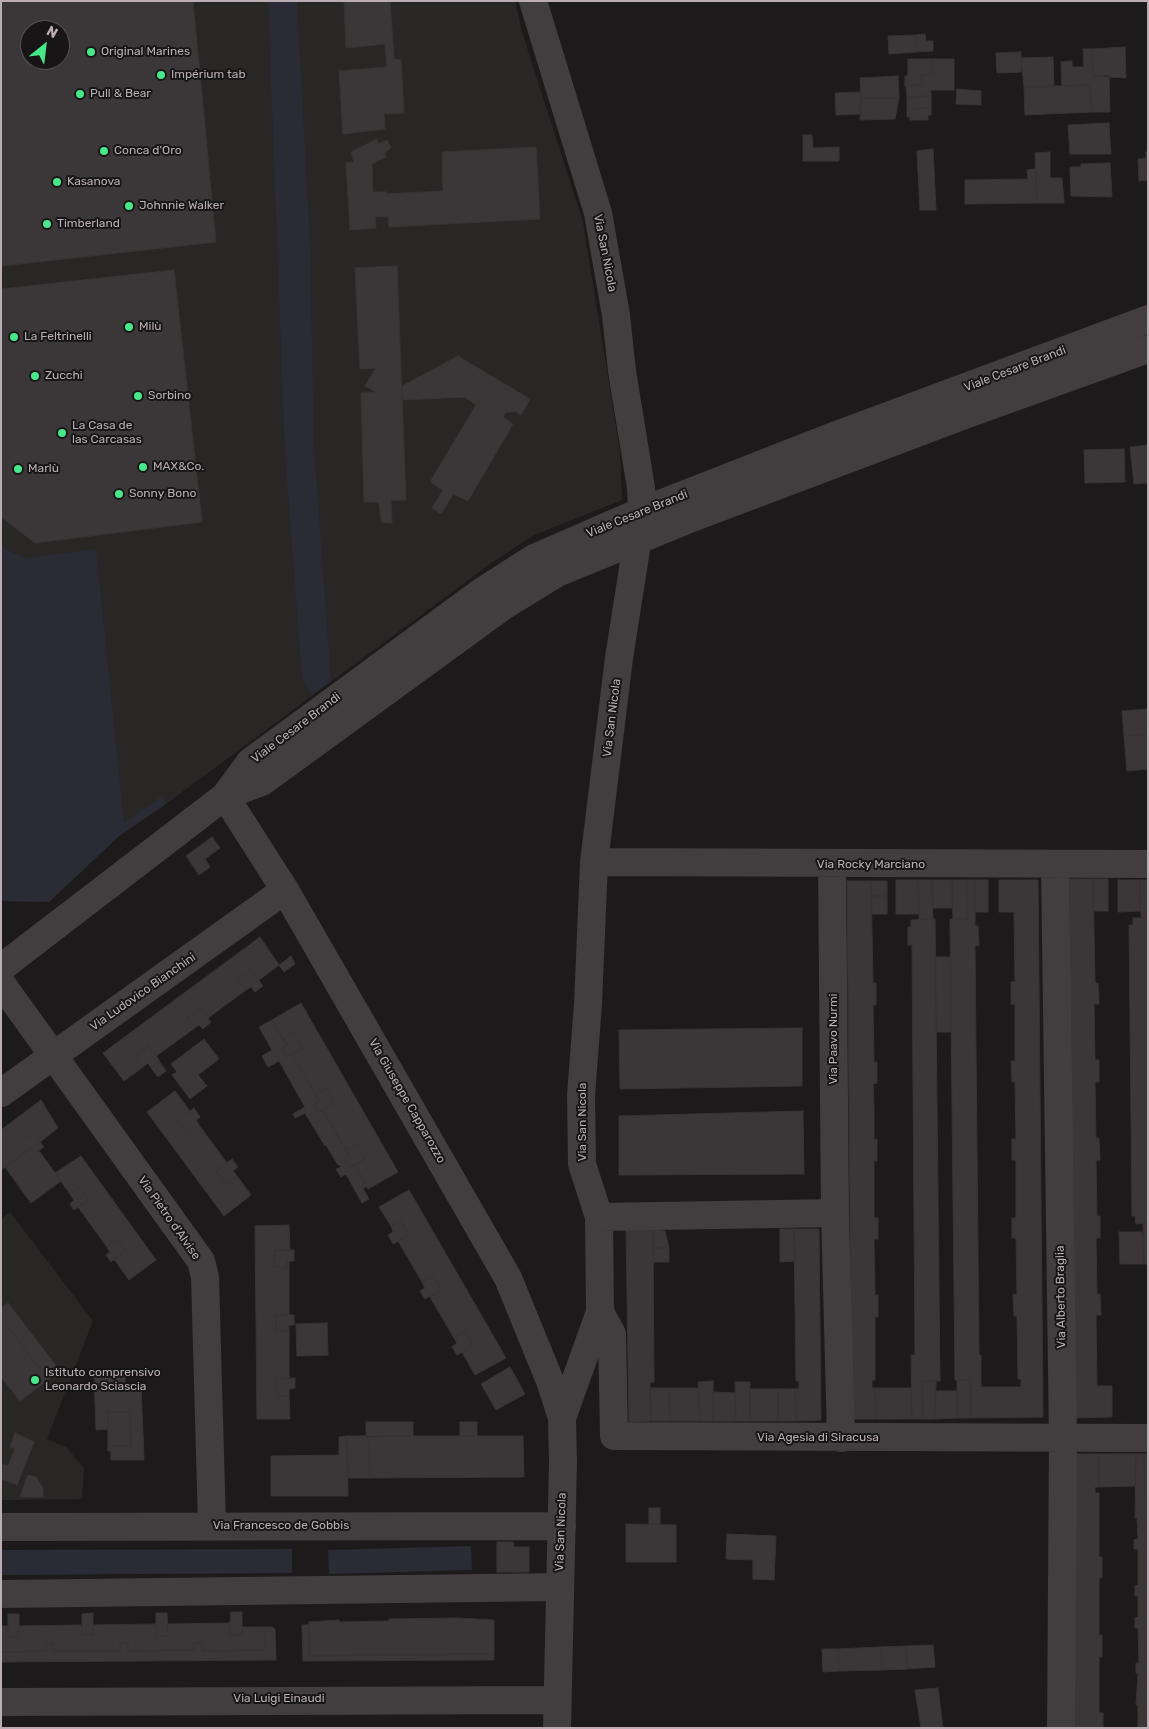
<!DOCTYPE html>
<html>
<head>
<meta charset="utf-8">
<style>
  body { margin:0 }
  #map { position:relative; width:1149px; height:1729px; overflow:hidden; background:#1c1a1a; font-family:Rubik,sans-serif }
  canvas { display:block }
  .frame { position:absolute; inset:0; border:2px solid #baadb4; pointer-events:none }
  .north { position:absolute; left:20px; top:20px; width:50px; height:50px; box-sizing:border-box; background:#171515; border:1px solid #585255; border-radius:50%; rotate:29deg; font-size:14px; font-weight:700; line-height:20px; text-align:center; color:#baadb4 }
  .north::after { content:''; display:block; margin:auto; width:18px; height:22px; background:#47e78a; clip-path:polygon(50% 0,100% 100%,50% 72%,0 100%) }
</style>
</head>
<body>
<div id="map">
<canvas width="1149" height="1729"></canvas>
<div class="frame"></div>
<div class="north">N</div>
</div>
<script>
const context = document.querySelector('canvas').getContext('2d');
context.lineJoin = 'round';
function paint(path, color) {
  context.fillStyle = color;
  context.fill(path, 'evenodd');
}
function shape(rows) {
  const path = new Path2D();
  for (const r of rows) {
    path.moveTo(r[0], r[1]);
    for (let i = 2; i < r.length; i += 2) path.lineTo(r[i], r[i + 1]);
  }
  return path;
}
function strokePath(path, color, width, dash) {
  context.strokeStyle = color;
  context.lineWidth = width;
  context.lineCap = dash ? 'butt' : 'round';
  context.setLineDash(dash || []);
  context.stroke(path);
}
function write(font, color, halo, rows, align = 'center') {
  context.font = font + ' Rubik,sans-serif';
  context.lineWidth = 4;
  context.setLineDash([]);
  context.textBaseline = 'middle';
  context.strokeStyle = halo;
  context.fillStyle = color;
  for (const [text, x, y, turn = 0] of rows) {
    context.save();
    context.translate(x, y);
    context.rotate((+turn || 0) * Math.PI / 180);
    context.textAlign = isNaN(turn) ? turn : align;
    if (halo) context.strokeText(text, 0, 0);
    context.fillText(text, 0, 0);
    context.restore();
  }
}
paint(shape([
  [1,1,515,1,522,32,583,222,620,452,622,500,532,536,490,564,166,804,119,836,49,902,1,901],
  [30,30,60,30,60,60,30,60],
  [10,1212,93,1321,47,1439,66,1447,84,1468,82,1499,1,1500,1,1219]
]), '#292626');
paint(shape([
  [268,1,297,1,310,244,314,448,331,681,312,695,302,678,285,453],
  [1,545,11,552,27,558,96,549,124,823,162,796,166,804,119,836,49,902,1,901],
  [471,1546,472,1570,329,1574,328,1550],
  [292,1549,292,1573,1,1575,1,1550]
]), '#2a2b34');
const building = shape([
  [1,1,193,1,216,242,1,266,1,1],
  [30,30,60,30,60,60,30,60,30,30],
  [344,1,390,1,394,59,401,60,404,113,384,114,385,129,343,134,339,71,387,67,385,44,346,48,344,1],
  [925,34,926,41,933,41,933,51,917,52,916,35,925,34],
  [916,35,917,52,889,54,888,36,916,35],
  [1125,47,1126,78,1093,76,1092,49,1125,47],
  [1083,49,1092,49,1093,76,1109,75,1110,112,1092,112,1090,85,1062,86,1061,62,1072,61,1072,67,1084,67,1083,49],
  [1021,52,1021,72,997,73,996,53,1021,52],
  [1053,57,1054,87,1024,87,1021,58,1053,57],
  [908,59,932,59,933,74,921,75,922,85,905,86,905,76,908,76,908,59],
  [932,59,954,59,954,90,931,90,931,96,907,97,906,86,922,85,921,75,933,74,932,59],
  [898,76,899,98,861,98,860,78,898,76],
  [1090,85,1092,112,1025,115,1024,87,1090,85],
  [957,89,981,91,981,105,956,104,957,89],
  [861,92,860,114,836,115,835,93,861,92],
  [931,96,931,108,907,109,907,97,931,96],
  [861,98,899,98,895,119,860,120,861,98],
  [931,108,931,115,928,115,928,120,910,120,910,117,907,117,907,109,931,108],
  [1109,123,1111,154,1070,154,1068,125,1109,123],
  [803,135,812,135,813,148,839,147,839,161,803,161,803,135],
  [377,139,379,144,387,140,391,148,384,153,386,157,372,164,373,192,387,192,387,194,443,191,442,152,536,147,540,219,389,227,388,216,375,217,376,228,350,230,346,163,354,162,351,152,377,139],
  [933,149,936,210,920,210,917,151,933,149],
  [1050,152,1050,178,1062,178,1064,203,1037,203,1035,153,1050,152],
  [1146,152,1148,152,1148,180,1139,181,1138,159,1146,158,1146,152],
  [1110,163,1112,197,1071,196,1070,167,1081,167,1081,164,1110,163],
  [1036,169,1037,203,965,204,965,180,1028,179,1027,170,1036,169],
  [397,266,406,500,391,500,392,523,381,522,379,502,364,502,361,393,376,392,365,386,376,368,360,369,355,268,397,266],
  [174,270,202,522,35,543,1,517,1,289,174,270],
  [458,356,530,399,521,415,515,411,505,413,503,417,513,424,468,501,453,494,441,514,432,508,443,490,430,482,476,405,465,397,402,400,402,386,458,356],
  [1148,445,1148,483,1134,484,1130,447,1148,445],
  [1124,449,1125,482,1085,483,1084,450,1124,449],
  [1148,709,1148,734,1124,736,1122,711,1148,709],
  [1148,734,1148,769,1127,771,1124,736,1148,734],
  [212,837,220,848,205,859,210,867,199,875,186,856,212,837],
  [1069,879,1093,879,1095,983,1098,983,1099,1004,1094,1004,1095,1060,1099,1060,1099,1082,1095,1082,1096,1138,1099,1138,1100,1160,1096,1160,1097,1216,1100,1216,1100,1238,1096,1238,1097,1294,1100,1294,1101,1315,1096,1315,1097,1386,1112,1386,1112,1417,1073,1418,1069,879],
  [1093,879,1108,879,1108,911,1093,911,1093,879],
  [896,880,918,880,919,914,896,914,896,880],
  [918,880,932,880,933,919,919,919,918,880],
  [932,880,952,880,952,908,933,908,932,880],
  [952,880,967,880,968,919,953,919,952,880],
  [967,880,975,880,975,926,978,926,979,946,975,945,979,1355,981,1355,981,1387,1021,1387,1021,1379,1018,1379,1017,1316,1014,1316,1013,1294,1017,1295,1016,1238,1012,1238,1012,1218,1016,1218,1016,1160,1012,1160,1012,1139,1016,1139,1015,1082,1012,1082,1011,1061,1015,1061,1015,1004,1011,1004,1011,982,1015,982,1014,912,999,912,999,880,1038,880,1043,1417,971,1418,971,1380,955,1380,950,919,968,919,967,880],
  [975,880,988,880,988,912,975,912,975,880],
  [1118,880,1140,880,1140,911,1118,912,1118,880],
  [1140,880,1148,880,1148,918,1141,918,1140,880],
  [847,881,871,881,873,983,876,983,876,1005,873,1005,874,1062,877,1062,877,1083,873,1084,874,1108,874,1140,877,1139,877,1161,874,1161,874,1218,878,1218,878,1239,874,1239,875,1295,878,1295,878,1317,875,1317,875,1380,872,1380,872,1388,875,1388,876,1419,852,1419,847,881],
  [871,881,887,881,887,896,872,896,871,881],
  [872,896,887,896,887,914,872,914,872,896],
  [1133,918,1148,918,1148,1223,1136,1224,1135,1216,1132,1216,1129,925,1133,925,1133,918],
  [933,919,935,919,940,1381,922,1381,923,1419,912,1419,911,1355,915,1355,912,945,908,945,908,927,911,927,911,920,933,919],
  [260,937,279,965,259,980,251,970,237,980,246,990,208,1018,200,1008,187,1018,195,1028,156,1056,148,1046,135,1057,143,1067,124,1081,103,1053,260,937],
  [291,956,295,964,284,972,279,965,291,956],
  [936,957,950,957,951,1032,936,1032,936,957],
  [251,970,263,986,255,992,251,987,246,990,237,980,251,970],
  [301,1003,398,1172,368,1189,355,1165,365,1159,357,1145,346,1150,323,1110,334,1103,327,1088,315,1094,292,1054,303,1048,294,1033,283,1040,272,1020,301,1003],
  [200,1008,211,1022,203,1029,199,1025,195,1028,187,1018,200,1008],
  [272,1020,287,1045,282,1048,287,1057,292,1054,319,1101,313,1105,318,1113,323,1110,349,1156,344,1159,349,1168,355,1165,367,1186,363,1189,369,1199,362,1203,346,1174,341,1177,336,1169,341,1167,339,1164,338,1165,326,1145,325,1146,305,1113,295,1118,293,1114,305,1107,279,1061,268,1067,262,1056,272,1050,259,1027,272,1020],
  [802,1028,802,1086,620,1089,619,1030,802,1028],
  [294,1033,303,1048,287,1057,282,1048,287,1045,283,1040,294,1033],
  [204,1039,219,1059,198,1075,207,1086,190,1099,172,1075,177,1072,171,1064,204,1039],
  [148,1046,160,1061,151,1068,148,1063,143,1067,135,1057,148,1046],
  [159,1061,166,1071,158,1077,151,1068,159,1061],
  [327,1088,334,1103,318,1113,313,1105,319,1101,315,1094,327,1088],
  [175,1091,190,1111,178,1120,188,1133,199,1125,227,1163,216,1171,226,1185,237,1176,251,1195,224,1216,147,1112,175,1091],
  [41,1100,58,1128,40,1142,33,1133,19,1143,26,1152,1,1170,1,1130,41,1100],
  [194,1108,200,1117,196,1120,199,1125,188,1133,178,1120,194,1108],
  [803,1111,804,1174,619,1175,619,1116,803,1111],
  [33,1133,44,1147,35,1153,31,1148,26,1152,19,1143,33,1133],
  [357,1145,365,1159,349,1168,344,1159,349,1156,346,1150,357,1145],
  [31,1148,35,1153,39,1151,61,1181,31,1203,5,1167,31,1148],
  [81,1156,156,1260,129,1280,114,1259,126,1251,117,1239,107,1247,78,1207,89,1200,79,1187,70,1194,55,1173,81,1156],
  [232,1159,238,1167,233,1171,237,1176,226,1185,216,1171,232,1159],
  [79,1187,89,1200,74,1210,70,1204,74,1200,70,1194,79,1187],
  [409,1190,506,1358,475,1375,462,1352,473,1346,465,1331,454,1338,430,1297,441,1290,433,1276,422,1282,398,1241,409,1235,401,1221,391,1226,379,1207,409,1190],
  [401,1221,409,1235,393,1244,388,1235,393,1232,391,1226,401,1221],
  [1143,1223,1148,1223,1148,1264,1144,1264,1143,1223],
  [289,1225,290,1251,275,1250,274,1267,287,1268,287,1261,289,1261,289,1315,276,1315,276,1331,288,1331,289,1325,289,1378,276,1379,277,1396,289,1396,290,1419,257,1419,255,1226,289,1225],
  [780,1229,794,1229,795,1261,780,1262,780,1229],
  [794,1229,819,1229,821,1420,796,1421,795,1389,799,1389,799,1381,796,1381,794,1229],
  [626,1230,653,1230,654,1382,650,1382,651,1421,629,1422,626,1230],
  [653,1230,665,1231,669,1248,653,1248,653,1230],
  [1119,1232,1142,1232,1144,1264,1120,1264,1119,1232],
  [117,1239,126,1251,111,1262,106,1255,110,1252,107,1247,117,1239],
  [653,1248,669,1248,669,1262,653,1262,653,1248],
  [275,1250,294,1250,294,1261,287,1261,287,1268,274,1267,275,1250],
  [433,1276,441,1290,425,1299,420,1291,425,1288,422,1282,433,1276],
  [8,1303,60,1371,48,1380,6,1324,1,1327,1,1308,8,1303],
  [276,1315,294,1315,294,1325,288,1325,288,1331,276,1331,276,1315],
  [327,1323,328,1355,297,1356,296,1324,327,1323],
  [6,1324,48,1380,20,1401,1,1377,1,1327,6,1324],
  [465,1331,473,1346,457,1355,452,1347,457,1343,454,1338,465,1331],
  [510,1367,525,1394,496,1410,481,1384,510,1367],
  [125,1374,125,1384,141,1384,144,1460,111,1460,111,1446,131,1446,130,1412,108,1412,108,1429,96,1430,94,1375,125,1374],
  [295,1378,295,1388,289,1389,289,1396,277,1396,276,1379,295,1378],
  [957,1380,971,1380,971,1418,957,1418,957,1380],
  [713,1381,713,1421,700,1421,698,1382,713,1381],
  [922,1381,936,1381,935,1419,923,1419,922,1381],
  [735,1382,750,1382,750,1421,736,1421,735,1382],
  [650,1388,669,1388,670,1421,651,1421,650,1388],
  [669,1388,698,1388,700,1421,670,1421,669,1388],
  [875,1388,911,1388,912,1419,876,1419,875,1388],
  [750,1389,778,1389,778,1421,750,1421,750,1389],
  [778,1389,795,1389,796,1421,778,1421,778,1389],
  [936,1391,957,1391,957,1418,935,1419,936,1391],
  [713,1392,735,1393,736,1421,713,1421,713,1392],
  [108,1412,130,1412,131,1446,111,1446,111,1451,108,1451,108,1412],
  [366,1422,413,1422,413,1436,366,1437,366,1422],
  [460,1422,477,1422,477,1436,460,1436,460,1422],
  [15,1433,34,1442,17,1485,1,1479,3,1464,8,1466,15,1449,10,1447,15,1433],
  [347,1436,368,1436,370,1478,348,1478,347,1436],
  [347,1436,348,1496,271,1496,271,1456,339,1455,339,1437,347,1436],
  [368,1436,523,1436,524,1477,370,1478,368,1436],
  [1073,1454,1099,1454,1099,1487,1095,1487,1095,1493,1099,1493,1099,1557,1102,1557,1102,1578,1099,1578,1099,1635,1102,1635,1102,1657,1099,1657,1099,1713,1103,1713,1103,1728,1075,1728,1073,1454],
  [1099,1454,1136,1454,1135,1486,1099,1487,1099,1454],
  [1136,1454,1144,1454,1145,1493,1148,1493,1148,1728,1138,1728,1138,1705,1136,1705,1138,1673,1136,1673,1136,1663,1139,1663,1138,1628,1135,1628,1135,1618,1138,1617,1138,1596,1135,1596,1135,1586,1138,1585,1138,1549,1134,1549,1134,1540,1138,1539,1137,1518,1135,1518,1136,1454],
  [1144,1454,1148,1454,1148,1493,1145,1493,1144,1454],
  [28,1475,36,1477,43,1488,43,1497,20,1497,28,1475],
  [649,1508,660,1508,660,1524,649,1524,649,1508],
  [626,1524,676,1525,676,1562,626,1562,626,1524],
  [727,1534,776,1536,774,1580,753,1579,753,1560,726,1559,727,1534],
  [497,1542,513,1542,514,1547,529,1547,529,1572,497,1572,497,1542],
  [231,1612,242,1612,242,1635,229,1635,231,1612],
  [93,1613,93,1635,82,1635,82,1614,93,1613],
  [156,1613,167,1613,168,1636,156,1636,156,1613],
  [8,1614,19,1614,19,1637,8,1637,8,1614],
  [457,1618,494,1620,494,1654,309,1656,309,1622,339,1620,339,1622,389,1621,389,1619,457,1618],
  [230,1623,229,1635,242,1635,242,1627,264,1627,265,1650,203,1651,203,1643,194,1643,194,1650,128,1651,128,1643,120,1643,120,1651,53,1651,53,1643,46,1643,46,1651,1,1652,1,1626,8,1626,8,1637,19,1637,19,1626,81,1625,82,1635,93,1635,93,1625,156,1624,156,1636,168,1636,168,1624,230,1623],
  [302,1625,309,1625,309,1656,494,1654,494,1660,303,1661,302,1625],
  [264,1627,272,1627,275,1629,276,1660,1,1662,1,1652,46,1651,46,1643,53,1643,53,1651,120,1651,120,1643,128,1643,128,1651,194,1650,194,1643,203,1643,203,1651,265,1650,264,1627],
  [933,1645,935,1667,907,1669,906,1646,933,1645],
  [906,1646,907,1669,882,1670,881,1647,906,1646],
  [881,1647,882,1670,839,1671,838,1649,881,1647],
  [822,1649,838,1649,839,1671,823,1672,822,1649],
  [938,1688,943,1728,921,1728,915,1690,938,1688]
]);
paint(building, '#3b3738');
strokePath(building, '#383435', 1);
strokePath(shape([
  [533,1,598,213,616,315,622,371,641,488,642,511,619,658,594,862,588,1004,581,1095,582,1164,599,1217,600,1312,562,1418,563,1462,557,1728],
  [225,796,262,782,505,605,557,573,687,520,965,415,1148,349],
  [225,796,285,890,508,1278,550,1381,562,1418],
  [594,862,1148,864],
  [832,865,835,1213,841,1438],
  [1055,866,1063,1439,1061,1728],
  [1,968,225,796,250,762,481,592,534,558,642,511,831,437,1148,319],
  [1,983,201,1261,205,1277,212,1525],
  [1,1093,285,890],
  [599,1217,835,1213],
  [600,1312,612,1334,614,1436,1148,1438],
  [1,1527,562,1526],
  [1,1594,560,1587],
  [1,1702,557,1700]
]), '#423d3f', 28);
for (const [x, y, r, color] of [
  [91,52,5,"#47e78a"],
  [161,75,5,"#47e78a"],
  [80,94,5,"#47e78a"],
  [104,151,5,"#47e78a"],
  [57,182,5,"#47e78a"],
  [129,206,5,"#47e78a"],
  [47,224,5,"#47e78a"],
  [129,327,5,"#47e78a"],
  [14,337,5,"#47e78a"],
  [35,376,5,"#47e78a"],
  [138,396,5,"#47e78a"],
  [62,433,5,"#47e78a"],
  [143,467,5,"#47e78a"],
  [18,469,5,"#47e78a"],
  [119,494,5,"#47e78a"],
  [35,1380,5,"#47e78a"]
]) {
  const dot = new Path2D();
  dot.arc(x, y, r, 0, 2 * Math.PI);
  context.fillStyle = color;
  context.fill(dot);
  strokePath(dot, '#171515', 2);
}
write('12px', '#baadb4', '#171515', [
  ["Original Marines",101,52],
  ["Impérium tab",171,75],
  ["Pull & Bear",90,94],
  ["Conca d'Oro",114,151],
  ["Kasanova",67,182],
  ["Johnnie Walker",139,206],
  ["Timberland",57,224],
  ["Milù",139,327],
  ["La Feltrinelli",24,337],
  ["Zucchi",45,376],
  ["Sorbino",148,396],
  ["La Casa de",72,426],
  ["las Carcasas",72,440],
  ["MAX&Co.",153,467],
  ["Marlù",28,469],
  ["Sonny Bono",129,494],
  ["Istituto comprensivo",45,1373],
  ["Leonardo Sciascia",45,1387]
], 'left');
write('12px', '#baadb4', '#171515', [
  ["Via San Nicola",605,253,79],
  ["Viale Cesare Brandi",1015,369,-21],
  ["Viale Cesare Brandi",637,514,-22],
  ["Via San Nicola",612,718,-83],
  ["Viale Cesare Brandi",296,728,-37],
  ["Via Rocky Marciano",871,865],
  ["Via Ludovico Bianchini",143,992,-35],
  ["Via Paavo Nurmi",834,1039,-90],
  ["Via Giuseppe Capparozzo",407,1101,60],
  ["Via San Nicola",583,1122,-90],
  ["Via Pietro d'Alvise",169,1218,55],
  ["Via Alberto Braglia",1061,1297,-91],
  ["Via Agesia di Siracusa",818,1438],
  ["Via Francesco de Gobbis",281,1526],
  ["Via San Nicola",561,1532,-88],
  ["Via Luigi Einaudi",279,1699]
]);
</script>
</body>
</html>
